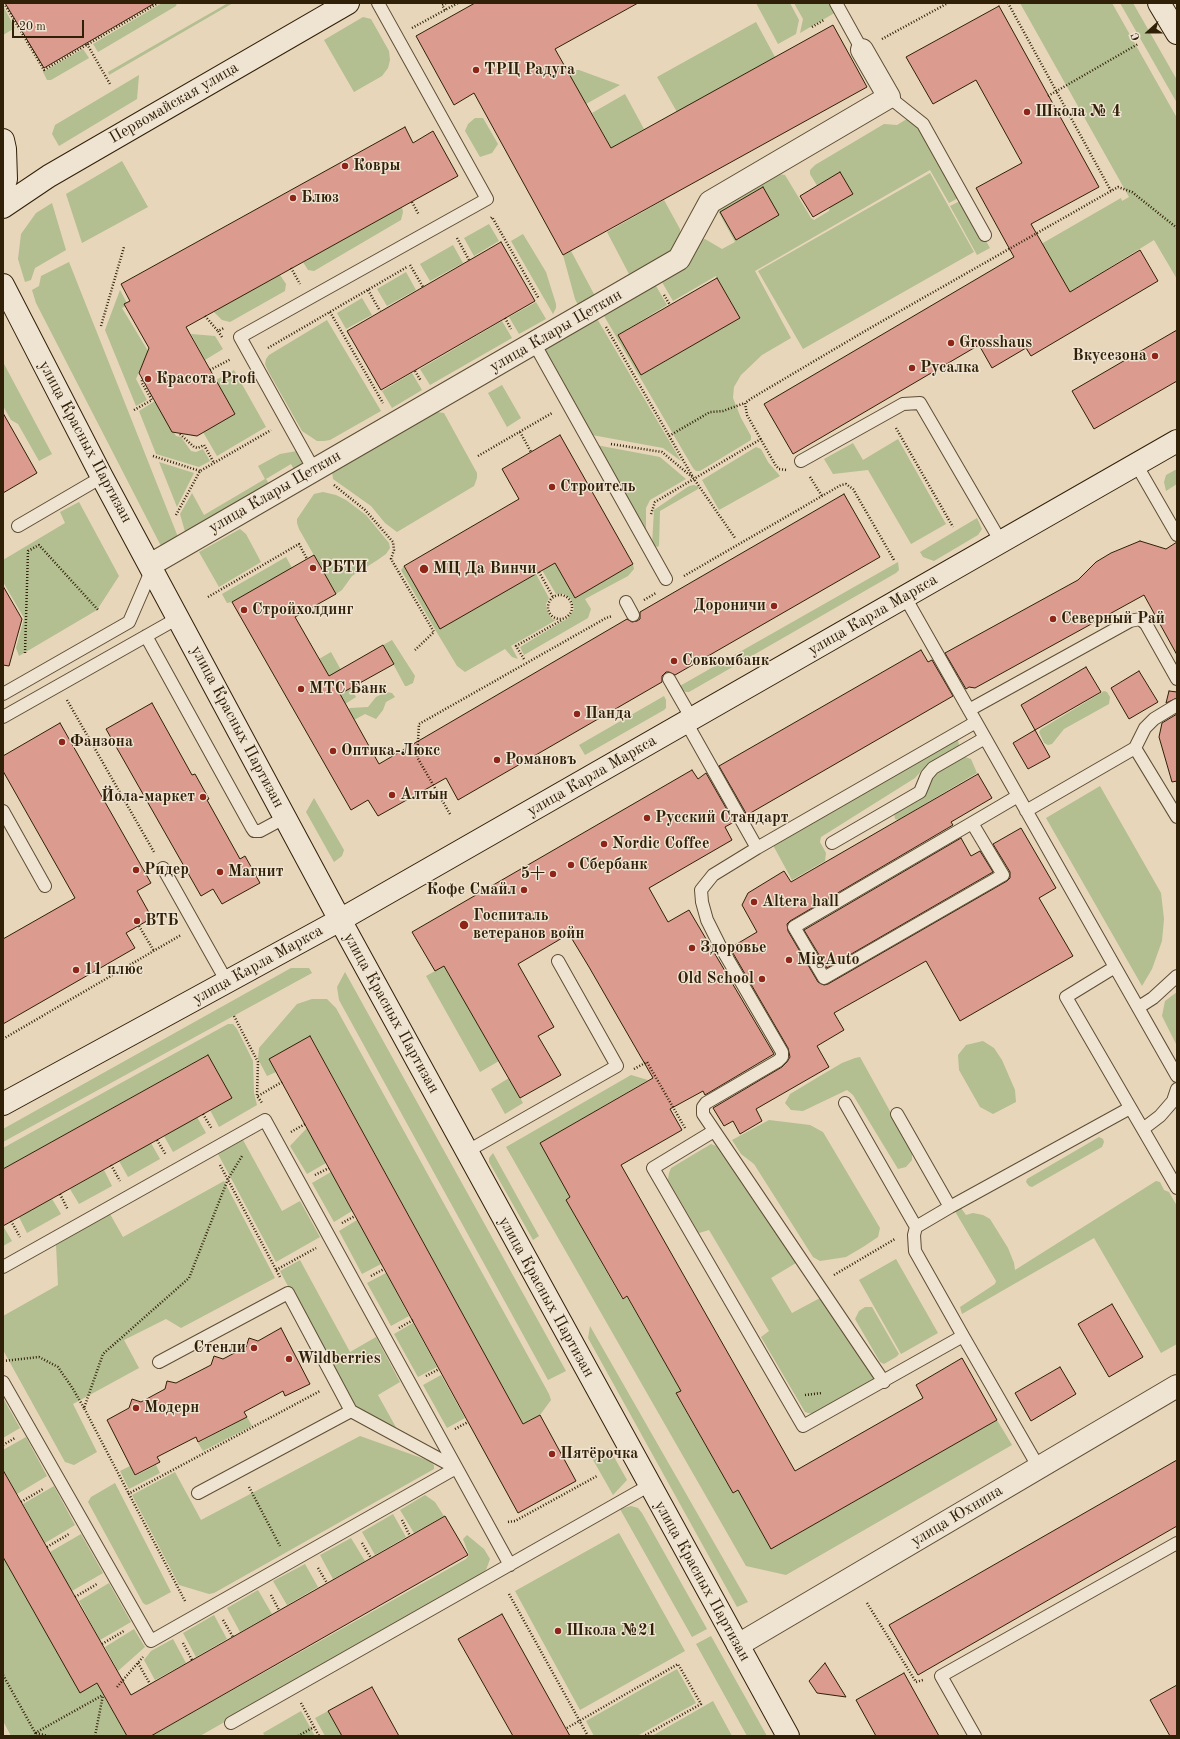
<!DOCTYPE html>
<html>
<head>
<meta charset="utf-8">
<style>
  body { margin:0 }
  #map { position:relative; width:1180px; height:1739px; overflow:hidden; background:#e7d6b9; font-family:"Old Standard TT",serif }
  canvas { display:block }
  .frame { position:absolute; inset:0; border:4px solid #312008; pointer-events:none }
  .north { position:absolute; left:1128px; top:12px; width:40px; height:40px; -webkit-text-stroke:3px #efe4d2; paint-order:stroke; rotate:249deg; font-size:11px; font-weight:700; line-height:16px; text-align:center; color:#312008 }
  .north::after { content:''; display:block; margin:auto; width:14px; height:18px; background:#312008; clip-path:polygon(50% 0,100% 100%,50% 72%,0 100%) }
  .scale { position:absolute; left:12px; top:20px; width:72px; height:18px; box-sizing:border-box; border:2px solid #312008; border-top:0; padding-left:5px; font-size:12px; line-height:14px; white-space:nowrap; color:#312008; -webkit-text-stroke:3px #efe4d2; paint-order:stroke }
</style>
</head>
<body>
<div id="map">
<canvas width="1180" height="1739"></canvas>
<div class="frame"></div>
<div class="north">С</div>
<div class="scale">20 m</div>
</div>
<script>
const context = document.querySelector('canvas').getContext('2d');
context.lineJoin = 'round';
function paint(path, color) {
  context.fillStyle = color;
  context.fill(path, 'evenodd');
}
function shape(rows) {
  const path = new Path2D();
  for (const r of rows) {
    if (r.length === 3) {
      path.moveTo(r[0] + r[2], r[1]);
      path.arc(r[0], r[1], r[2], 0, 2 * Math.PI);
      continue;
    }
    path.moveTo(r[0], r[1]);
    for (let i = 2; i < r.length; i += 2) path.lineTo(r[i], r[i + 1]);
  }
  return path;
}
function strokePath(path, color, width, dash) {
  context.strokeStyle = color;
  context.lineWidth = width;
  context.lineCap = dash ? 'butt' : 'round';
  context.setLineDash(dash || []);
  context.stroke(path);
}
function write(font, color, halo, rows, align = 'center') {
  context.font = font + ' "Old Standard TT",serif';
  context.lineWidth = 3;
  context.setLineDash([]);
  context.textBaseline = 'middle';
  context.strokeStyle = halo;
  context.fillStyle = color;
  for (const [text, x, y, turn = 0] of rows) {
    context.save();
    context.translate(x, y);
    context.rotate((+turn || 0) * Math.PI / 180);
    context.textAlign = isNaN(turn) ? turn : align;
    if (halo) context.strokeText(text, 0, 0);
    context.fillText(text, 0, 0);
    context.restore();
  }
}
paint(shape([
  [162,3,177,3,176,6,98,52,93,44],
  [228,3,233,3,109,75,108,72],
  [756,3,790,3,799,20,796,34,778,44],
  [794,3,834,3,838,11,800,33,803,19],
  [1020,3,1112,3,1177,118,1177,279,1154,240,1031,316,1003,266,1121,198,1122,201,1129,197],
  [1120,3,1133,3,1177,80,1177,103],
  [3,6,15,28,3,35],
  [363,17,371,19,389,51,390,60,388,68,382,76,354,92,324,40],
  [756,22,775,57,677,112,657,77],
  [83,49,89,58,51,80,47,80,43,72],
  [577,70,579,70,620,85,586,104,569,74],
  [139,75,137,99,59,146,52,134,55,125],
  [625,94,644,129,611,148,592,113],
  [910,117,921,127,960,197,949,203,930,170,755,271,791,338,762,355,741,375,734,387,733,398,741,418,751,436,751,440,700,471,696,471,693,468,600,309,652,279,667,305,618,335,641,375,740,318,716,276,673,301,659,277,699,240,705,239,722,249,735,242,717,209,778,174,785,175,811,218,814,220,829,211,830,207,810,174,810,170,815,165,884,124,897,125],
  [475,118,483,118,498,144,492,153,480,157,465,131,468,124],
  [122,161,148,207,82,243,66,194],
  [930,173,974,252,803,349,758,271],
  [664,200,680,229,680,236,671,251,629,274,607,232],
  [962,200,990,248,977,255,950,206],
  [52,203,66,250,35,268,31,280,25,282,18,259,21,234,36,213],
  [402,207,403,212,401,220,314,271,308,270,303,262],
  [489,224,499,241,474,256,464,238],
  [523,234,546,272,556,304,556,308,553,314,511,241],
  [453,245,463,263,430,281,420,264],
  [571,251,595,296,578,305,575,299,563,255],
  [69,262,178,537,161,546,36,303,32,290,39,286,41,276],
  [406,272,416,290,387,306,377,289],
  [280,275,286,284,285,291,230,322,222,320,213,311],
  [120,290,128,305,122,308,148,351,136,379,147,400,136,406,105,330],
  [362,298,372,315,346,329,337,313],
  [536,302,546,319,519,334,509,317],
  [596,317,681,461,663,448,592,435,543,346],
  [327,320,381,411,330,440,324,441,317,441,302,431,268,371,265,364,266,359,269,355],
  [502,321,512,338,430,385,420,369],
  [191,334,215,336,223,349,205,360],
  [3,362,52,454,39,461,18,424,11,420,3,406],
  [234,370,266,427,217,456,203,432,235,414,216,380],
  [412,373,422,390,392,408,382,391],
  [502,385,521,418,507,427,488,393],
  [155,401,176,436,181,437,191,451,196,452,203,449,210,461,199,467,156,454,139,411],
  [437,412,444,413,477,473,477,478,474,486,397,532,385,523,371,506,333,479,332,471],
  [898,439,946,524,911,544,868,470,833,474,824,459,853,443,863,460],
  [596,445,660,457,686,479,650,500,646,508,646,533],
  [756,447,761,449,768,462,780,476,719,510,702,480],
  [297,451,305,466,297,475,291,464,266,479,269,484,186,535,180,514,192,493,204,515,265,479,258,466,280,454],
  [159,462,194,473,177,507],
  [1177,469,1177,484,1166,491,1164,482,1166,475],
  [694,485,699,487,698,489,660,511,659,545,658,547,652,545,654,510,689,486],
  [323,492,336,495,346,500,366,515,389,543,390,548,386,554,376,561,352,576,342,590,336,594,299,529,297,523,297,519,314,494],
  [79,502,119,576,97,610,19,656,16,648,24,618,3,582,3,560,65,523,60,512],
  [977,518,982,529,978,535,934,561,923,557,920,552],
  [240,529,246,534,261,562,219,587,199,552],
  [286,557,292,568,232,602,227,603,222,594],
  [898,562,899,570,896,573,689,692,686,692,680,690,678,687],
  [555,563,575,598,633,564,634,569,628,576,585,599,591,609,588,618,524,655,520,647,568,618,573,611,574,608,571,599,564,594,556,594,542,570],
  [404,566,440,628,536,574,549,598,546,604,547,611,552,619,556,620,511,646,518,659,512,657,505,649,465,672,457,666,436,631,401,570],
  [392,640,415,676,413,683,407,686,405,686,383,645],
  [331,652,356,697,345,704,319,659],
  [1104,691,1107,692,1110,697,1109,704,1064,729,1052,744,1048,745,1044,743,1039,732,1041,729],
  [386,692,392,693,395,697,386,702,383,710,376,719,365,714,354,720,348,710,350,708,368,707,376,697],
  [664,696,666,700,666,708,664,710,585,755,579,745],
  [958,740,959,745,954,752,923,769,915,778,821,837,820,842,826,853,825,861,792,880,774,847,774,843,952,741],
  [965,757,971,759,977,773,898,820,895,819,894,813,925,792,936,773,955,761],
  [1100,786,1161,893,1164,919,1162,941,1152,969,1142,986,1046,818],
  [314,798,344,850,342,856,334,862,306,812],
  [444,966,499,1061,480,1072,426,976],
  [291,968,309,968,312,973,3,1142,3,1129],
  [345,972,566,1371,548,1380,339,1000,337,987],
  [1177,992,1177,1046,1162,1016,1165,1001],
  [312,999,327,999,336,1008,549,1394,551,1400,540,1415,523,1424,311,1037,269,1059,276,1072,267,1076,258,1059,259,1048,297,1004],
  [228,1024,233,1024,237,1029,253,1061,254,1093,257,1105,219,1127,210,1110,232,1098,207,1055,3,1169,3,1148],
  [983,1041,994,1048,1002,1060,1015,1090,1016,1102,993,1114,980,1107,959,1070,958,1055,966,1045],
  [860,1057,912,1151,912,1160,906,1167,898,1169,853,1095,847,1090,803,1111,791,1110,785,1103,790,1094,820,1076,842,1063,855,1058],
  [631,1075,648,1080,540,1143,570,1197,566,1200,622,1299,627,1297,681,1391,676,1394,733,1493,738,1490,771,1549,997,1420,1012,1445,786,1575,746,1566,506,1147],
  [509,1078,523,1103,505,1114,491,1089],
  [197,1117,206,1133,173,1152,164,1136],
  [769,1120,810,1125,823,1132,880,1228,878,1237,863,1247,846,1257,820,1261,813,1257,754,1164,741,1154,732,1140],
  [307,1128,326,1163,307,1174,290,1146],
  [1099,1137,1103,1139,1104,1142,1102,1147,1032,1187,1029,1186,1026,1182,1027,1179],
  [243,1140,282,1211,300,1201,320,1237,276,1262,218,1154],
  [151,1143,160,1159,128,1177,119,1161],
  [711,1144,716,1146,796,1263,771,1278,792,1313,820,1298,875,1380,812,1414,805,1412,761,1337,769,1331,709,1230,699,1233,668,1180,669,1173,671,1168],
  [493,1153,539,1236,533,1240,489,1162,489,1158],
  [104,1170,112,1186,79,1204,70,1189],
  [331,1172,352,1211,334,1222,312,1183],
  [224,1181,275,1278,181,1328,166,1319,124,1340,139,1368,73,1404,97,1452,74,1465,65,1462,3,1350,3,1316,58,1285,56,1245,110,1214,123,1237],
  [1156,1181,1160,1182,1164,1190,1169,1192,1177,1206,1177,1344,1161,1353,1094,1238,962,1314,960,1307,995,1284,996,1281,956,1213,956,1211,961,1208,966,1215,973,1213,983,1215,990,1219,1008,1248,1014,1263,1015,1270],
  [52,1199,61,1214,27,1233,19,1217],
  [357,1220,381,1264,362,1274,339,1231],
  [3,1226,12,1241,3,1246],
  [896,1259,938,1333,901,1354,859,1280],
  [300,1260,350,1352,376,1337,400,1382,378,1395,398,1431,353,1409,280,1271],
  [386,1273,409,1316,391,1326,367,1283],
  [865,1307,872,1307,899,1354,896,1357,884,1364,880,1362,855,1319,859,1311],
  [413,1323,437,1367,418,1377,394,1334],
  [590,1326,748,1602,737,1607,588,1338],
  [441,1375,465,1418,447,1428,423,1385],
  [3,1398,20,1428,3,1438],
  [247,1417,252,1426,203,1451,198,1443],
  [360,1436,430,1461,434,1465,434,1469,214,1593,209,1594,179,1585,132,1495,175,1472,201,1520],
  [26,1437,47,1476,17,1494,3,1469,3,1450],
  [609,1448,627,1480,613,1495,592,1458],
  [156,1465,160,1473,129,1489,120,1471,130,1466,135,1476],
  [115,1483,171,1592,149,1604,146,1605,143,1603,88,1502,91,1497],
  [54,1486,75,1525,45,1543,23,1504],
  [425,1495,435,1502,444,1516,414,1533,400,1510],
  [631,1506,638,1508,642,1513,707,1629,692,1637,620,1509],
  [393,1514,406,1537,375,1555,362,1532],
  [619,1533,685,1651,580,1710,515,1591],
  [81,1534,103,1573,72,1591,50,1552],
  [467,1535,484,1549,490,1559,486,1570,473,1580,200,1736,151,1736,466,1559,469,1555,463,1539],
  [351,1538,365,1561,333,1579,320,1555],
  [3,1557,80,1692,97,1683,127,1736,11,1736,3,1721],
  [305,1564,318,1587,287,1605,273,1581],
  [109,1583,131,1622,100,1640,79,1601],
  [258,1590,272,1614,240,1632,227,1608],
  [214,1615,227,1639,196,1657,183,1633],
  [134,1629,145,1647,118,1671,105,1647],
  [711,1636,767,1736,747,1736,696,1644],
  [173,1639,186,1663,155,1680,144,1660,151,1651],
  [677,1669,696,1703,637,1736,594,1736,586,1721],
  [713,1701,732,1736,652,1736],
  [301,1711,315,1736,265,1736,263,1733],
  [328,1711,342,1736,325,1736,315,1718]
]), '#b3be91');
const building = shape([
  [5,3,155,3,44,68,5,3],
  [475,3,638,3,555,49,611,148,833,25,867,87,563,255,474,93,454,105,416,36,475,3],
  [999,6,1099,187,1031,224,1070,292,1140,250,1158,281,1031,356,1026,348,992,368,979,345,793,454,764,404,1014,257,976,188,1022,163,976,80,933,104,906,57,999,6],
  [405,127,413,143,433,131,458,176,186,327,235,414,197,436,172,432,139,373,149,348,124,304,130,301,121,284,405,127],
  [840,172,853,194,813,217,800,196,840,172],
  [763,187,779,215,736,240,720,212,763,187],
  [501,242,535,301,381,390,347,331,501,242],
  [717,278,740,318,641,375,618,335,717,278],
  [1177,330,1177,381,1094,429,1072,391,1177,330],
  [3,413,37,473,3,493,3,413],
  [560,435,633,564,575,598,555,563,440,629,404,566,519,499,502,469,560,435],
  [844,494,880,557,675,675,669,672,666,672,662,676,662,682,458,800,446,778,378,816,368,800,351,810,232,602,314,555,336,594,295,617,329,676,383,645,394,664,340,694,379,764,627,619,632,622,637,621,640,619,640,612,844,494],
  [1140,541,1166,549,1177,542,1177,655,1144,595,975,688,969,687,966,689,945,653,1078,580,1096,562,1111,553,1140,541],
  [3,586,22,619,9,666,3,665,3,586],
  [921,650,928,662,932,660,953,696,747,815,719,766,921,650],
  [1086,667,1101,692,1035,730,1021,705,1086,667],
  [1139,671,1158,702,1129,719,1111,688,1139,671],
  [1169,691,1177,692,1177,698,1166,703,1169,691],
  [152,703,192,775,195,774,209,799,207,800,240,859,245,856,260,883,222,904,213,889,201,896,106,729,152,703],
  [1177,714,1177,781,1172,782,1159,737,1162,723,1177,714],
  [60,723,151,883,137,891,152,918,126,933,135,948,3,1024,3,939,75,898,3,771,3,756,60,723],
  [1035,730,1050,757,1028,769,1013,743,1035,730],
  [692,770,698,779,706,773,734,822,725,827,732,840,649,888,668,922,689,910,774,1054,705,1095,703,1091,670,1109,682,1130,621,1165,795,1471,923,1398,916,1385,962,1358,997,1420,771,1549,738,1490,733,1493,676,1393,681,1391,627,1296,623,1299,566,1200,570,1197,540,1143,653,1078,589,967,569,934,518,964,554,1027,538,1036,561,1075,520,1098,444,966,435,971,412,932,692,770],
  [978,774,992,798,951,822,953,825,790,921,787,924,788,931,818,982,824,985,828,984,1007,881,1010,878,1010,872,993,844,1021,828,1056,888,1039,898,1073,956,960,1021,926,961,834,1013,844,1030,817,1046,829,1067,756,1109,762,1121,740,1134,733,1121,724,1126,713,1108,782,1067,787,1062,790,1057,788,1048,730,948,757,932,742,905,748,893,784,871,791,882,978,774],
  [961,838,971,856,980,851,993,872,827,968,804,930,961,838],
  [310,1036,523,1424,540,1415,576,1481,518,1513,269,1059,310,1036],
  [208,1055,232,1098,3,1226,3,1169,208,1055],
  [1112,1304,1143,1357,1109,1377,1078,1324,1112,1304],
  [281,1328,310,1384,285,1396,283,1391,244,1412,247,1417,198,1442,196,1437,157,1457,160,1462,135,1475,107,1420,129,1408,132,1399,141,1402,165,1389,167,1381,176,1383,211,1365,214,1356,223,1359,246,1347,249,1338,258,1341,281,1328],
  [1060,1367,1076,1394,1031,1421,1015,1393,1060,1367],
  [1177,1460,1177,1526,918,1675,889,1625,1177,1460],
  [3,1470,131,1695,445,1516,468,1555,151,1736,127,1736,97,1683,80,1693,3,1557,3,1470],
  [502,1614,570,1736,513,1736,458,1639,502,1614],
  [825,1663,846,1697,817,1693,809,1681,825,1663],
  [904,1673,939,1736,876,1736,856,1700,904,1673],
  [1177,1685,1177,1736,1170,1736,1150,1700,1177,1685],
  [372,1687,399,1736,342,1736,328,1711,372,1687]
]);
paint(building, '#db9b8f');
strokePath(building, '#312008', 1);
const lane = shape([
  [836,3,862,50],
  [889,97,923,124,985,235],
  [534,343,666,579],
  [801,461,903,404,920,403,1001,542],
  [1136,464,1177,535],
  [314,470,240,337,487,199,378,3],
  [18,526,102,477],
  [905,597,1115,967,1066,997,1177,1188],
  [626,602,633,615],
  [146,636,252,828,254,831,260,831,286,817],
  [669,679,692,719],
  [3,694,129,622,152,569],
  [969,710,1130,621,1140,619,1146,624,1177,679],
  [3,717,178,618],
  [686,722,757,848],
  [1135,748,1177,817],
  [3,811,45,886],
  [1026,811,1135,748,1145,728,1154,719,1177,705],
  [972,823,1003,875,824,978,794,927,972,823,1018,796],
  [832,843,920,792,927,775,933,768,985,738],
  [163,868,227,982],
  [1115,967,1177,1076],
  [1139,1007,1153,998,1177,976],
  [845,1103,916,1227],
  [897,1114,950,1207],
  [1143,1129,1160,1116,1173,1101,1177,1089],
  [714,1131,653,1168,803,1426,963,1336,1039,1468],
  [466,1152,617,1066,558,961],
  [3,1267,265,1120,510,1565],
  [963,1336,915,1251,914,1235,916,1227,950,1207,1130,1108],
  [159,1362,288,1293,351,1411,198,1493],
  [3,1382,151,1641,456,1468],
  [884,1382,703,1114,703,1107,706,1103,778,1061,782,1057,782,1052,719,944,707,920,702,902,701,890,713,875,757,848,976,722],
  [351,1411,456,1468],
  [231,1723,650,1485],
  [975,1736,941,1676,1177,1543]
]);
const street = shape([
  [150,565,679,259,710,202,889,97,862,50],
  [738,1645,1177,1386]
]);
const secondary = shape([
  [1159,3,1177,33],
  [3,140,5,149,6,179,3,189],
  [3,207,49,176,348,3],
  [3,285,102,477,340,920,788,1736],
  [3,1104,340,920,1177,441]
]);
strokePath(lane, '#5e4e34', 14);
strokePath(street, '#5e4e34', 24);
strokePath(secondary, '#312008', 24);
strokePath(shape([
  [4,3,44,70,158,3],
  [1008,3,1111,191],
  [445,10,442,5,446,3],
  [812,27,824,20],
  [412,28,458,3],
  [882,39,948,3],
  [87,44,110,84],
  [1048,96,1138,44],
  [412,202,419,215],
  [491,218,492,217,539,299],
  [457,238,469,260],
  [410,265,423,287],
  [291,268,300,284],
  [368,290,380,311],
  [664,295,670,305],
  [330,312,383,403],
  [205,316,218,331],
  [505,318,511,329],
  [101,326,124,247],
  [606,327,694,479,735,538],
  [222,337,218,331,224,328],
  [268,348,407,267],
  [210,370,231,359],
  [415,371,421,381],
  [134,410,152,400,142,383,142,378],
  [896,428,953,527],
  [520,432,531,452],
  [180,434,194,447,198,448,204,445,214,463],
  [669,436,710,412,723,411,745,403],
  [611,444,662,452,692,477],
  [153,456,200,471],
  [478,456,552,413],
  [786,470,779,469,776,466,747,415,745,403,752,398,865,331,1118,187,1132,192,1177,228],
  [810,477,822,496],
  [334,485,365,510,393,542,394,550,391,559,434,632,415,650],
  [651,514,655,502,761,439],
  [176,515,200,471,271,430],
  [539,572,553,597],
  [684,576,841,485,846,484,853,489,894,560],
  [560,607,12],
  [208,597,299,544,307,559],
  [644,600,656,593],
  [25,653,28,551,39,545,99,611],
  [524,659,516,646,562,620],
  [67,700,154,852],
  [450,814,417,757,419,724,606,618,612,616],
  [139,926,154,951],
  [234,1016,258,1062,257,1096,262,1103],
  [3,1039,181,935],
  [634,1069,647,1062,685,1128],
  [258,1096,282,1082],
  [203,1114,212,1129],
  [291,1132,305,1124],
  [157,1140,166,1155],
  [111,1165,120,1181],
  [220,1165,280,1277],
  [315,1175,329,1168],
  [60,1194,68,1210],
  [11,1221,20,1237],
  [342,1223,355,1216],
  [276,1270,316,1248],
  [834,1275,895,1239],
  [371,1276,384,1269],
  [399,1328,413,1320],
  [3,1361,39,1357,58,1367,73,1389,84,1408],
  [426,1376,439,1369],
  [805,1395,822,1393],
  [455,1429,468,1422],
  [3,1445,15,1438],
  [249,1487,280,1546],
  [128,1494,320,1391],
  [21,1502,43,1489],
  [402,1520,410,1536],
  [508,1522,515,1521,597,1476],
  [362,1543,371,1558],
  [47,1547,69,1534],
  [318,1568,327,1583],
  [509,1594,588,1736],
  [271,1595,279,1610],
  [75,1597,97,1584],
  [185,1601,84,1408,103,1354,189,1278,228,1179,242,1156],
  [867,1603,916,1682,923,1680],
  [223,1620,233,1637],
  [183,1643,192,1660],
  [102,1644,124,1631],
  [138,1663,150,1684],
  [3,1675,37,1736],
  [117,1687,143,1657],
  [301,1703,319,1736],
  [567,1728,678,1664,701,1704,644,1736],
  [35,1733,103,1695],
  [36,1733,48,1736],
  [95,1736,103,1695],
  [298,1736,314,1727]
]), '#312008', 2.5, [1, 2]);
strokePath(lane, '#efe4d2', 12);
strokePath(street, '#efe4d2', 22);
strokePath(secondary, '#efe4d2', 22);
for (const [x, y, r, color] of [
  [476,70,4,"#8f2418"],
  [1027,112,4,"#8f2418"],
  [345,166,4,"#8f2418"],
  [293,198,4,"#8f2418"],
  [951,343,4,"#8f2418"],
  [1155,356,4,"#8f2418"],
  [912,368,4,"#8f2418"],
  [148,379,4,"#8f2418"],
  [552,487,4,"#8f2418"],
  [313,568,4,"#8f2418"],
  [424,569,5,"#8f2418"],
  [774,606,4,"#8f2418"],
  [244,610,4,"#8f2418"],
  [1053,619,4,"#8f2418"],
  [674,661,4,"#8f2418"],
  [301,689,4,"#8f2418"],
  [577,714,4,"#8f2418"],
  [62,742,4,"#8f2418"],
  [333,751,4,"#8f2418"],
  [497,760,4,"#8f2418"],
  [392,795,4,"#8f2418"],
  [203,797,4,"#8f2418"],
  [647,818,4,"#8f2418"],
  [604,844,4,"#8f2418"],
  [571,865,4,"#8f2418"],
  [136,870,4,"#8f2418"],
  [220,872,4,"#8f2418"],
  [553,874,4,"#8f2418"],
  [524,890,4,"#8f2418"],
  [754,902,4,"#8f2418"],
  [137,921,4,"#8f2418"],
  [464,925,5,"#8f2418"],
  [692,948,4,"#8f2418"],
  [789,960,4,"#8f2418"],
  [76,970,4,"#8f2418"],
  [762,979,4,"#8f2418"],
  [254,1348,4,"#8f2418"],
  [289,1359,4,"#8f2418"],
  [136,1408,4,"#8f2418"],
  [552,1454,4,"#8f2418"],
  [558,1631,4,"#8f2418"]
]) {
  const dot = new Path2D();
  dot.arc(x, y, r, 0, 2 * Math.PI);
  context.fillStyle = color;
  context.fill(dot);
  strokePath(dot, '#efe4d2', 1.5);
}
write('bold 16px', '#312008', '#efe4d2', [
  ["ТРЦ Радуга",484,70],
  ["Школа № 4",1035,112],
  ["Ковры",353,166],
  ["Блюз",301,198],
  ["Grosshaus",959,343],
  ["Вкусезона",1147,356,"right"],
  ["Русалка",920,368],
  ["Красота Profi",156,379],
  ["Строитель",560,487],
  ["РБТИ",321,568],
  ["МЦ Да Винчи",433,569],
  ["Дороничи",766,606,"right"],
  ["Стройхолдинг",252,610],
  ["Северный Рай",1061,619],
  ["Совкомбанк",682,661],
  ["МТС Банк",309,689],
  ["Панда",585,714],
  ["Фанзона",70,742],
  ["Оптика-Люкс",341,751],
  ["Романовъ",505,760],
  ["Алтын",400,795],
  ["Йола-маркет",195,797,"right"],
  ["Русский Стандарт",655,818],
  ["Nordic Coffee",612,844],
  ["Сбербанк",579,865],
  ["Ридер",144,870],
  ["Магнит",228,872],
  ["5+",545,874,"right"],
  ["Кофе Смайл",516,890,"right"],
  ["Altera hall",762,902],
  ["Госпиталь",473,916],
  ["ветеранов войн",473,934],
  ["ВТБ",145,921],
  ["Здоровье",700,948],
  ["MigAuto",797,960],
  ["11 плюс",84,970],
  ["Old School",754,979,"right"],
  ["Стенли",246,1348,"right"],
  ["Wildberries",297,1359],
  ["Модерн",144,1408],
  ["Пятёрочка",560,1454],
  ["Школа №21",566,1631]
], 'left');
write('16px', '#312008', '#efe4d2', [
  ["Первомайская улица",174,103,-30],
  ["улица Клары Цеткин",556,331,-30],
  ["улица Красных Партизан",85,442,62],
  ["улица Клары Цеткин",275,492,-30],
  ["улица Карла Маркса",873,615,-30],
  ["улица Красных Партизан",237,727,62],
  ["улица Карла Маркса",592,776,-30],
  ["улица Карла Маркса",258,965,-29],
  ["улица Красных Партизан",391,1013,61],
  ["улица Красных Партизан",546,1297,61],
  ["улица Юхнина",957,1516,-31],
  ["улица Красных Партизан",702,1581,61]
]);
</script>
</body>
</html>
